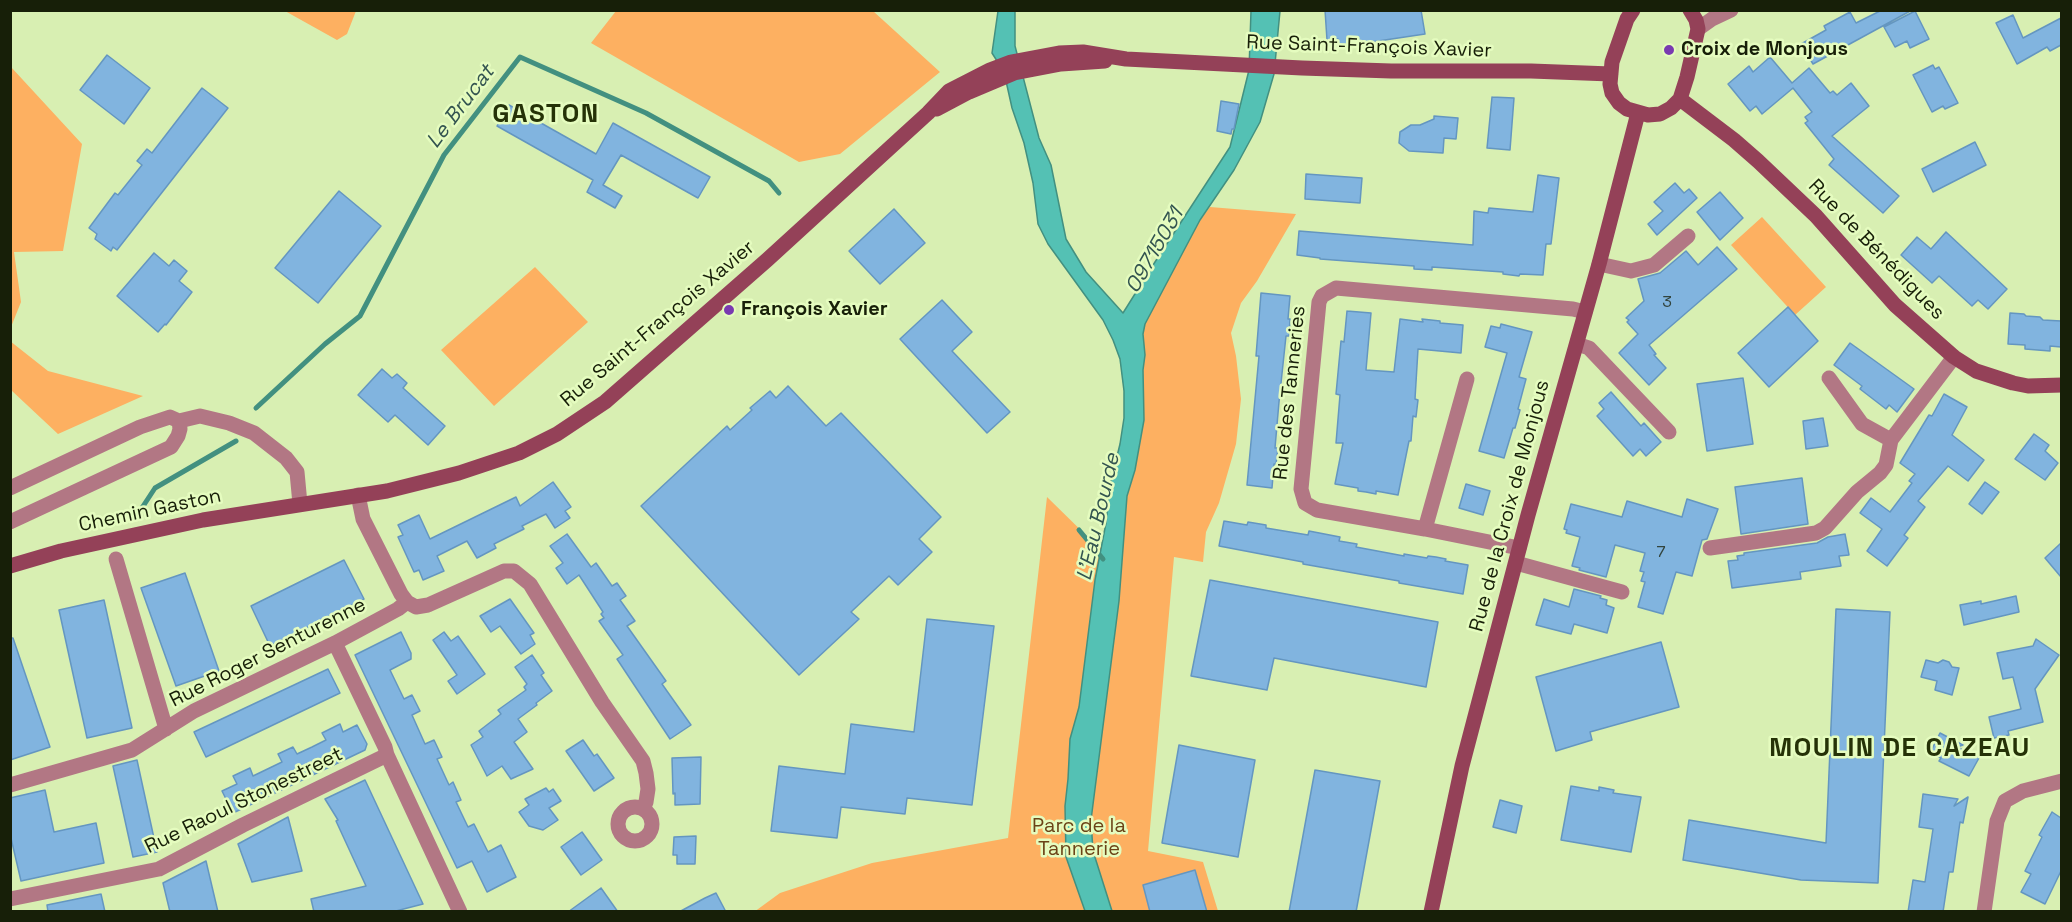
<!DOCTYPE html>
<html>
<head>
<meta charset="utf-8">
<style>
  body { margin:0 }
  #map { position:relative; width:2072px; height:922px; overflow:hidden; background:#d8efb2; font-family:"Space Grotesk",sans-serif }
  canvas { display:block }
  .frame { position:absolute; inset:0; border:12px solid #171f08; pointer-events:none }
</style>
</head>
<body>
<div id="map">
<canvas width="2072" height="922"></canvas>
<div class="frame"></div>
</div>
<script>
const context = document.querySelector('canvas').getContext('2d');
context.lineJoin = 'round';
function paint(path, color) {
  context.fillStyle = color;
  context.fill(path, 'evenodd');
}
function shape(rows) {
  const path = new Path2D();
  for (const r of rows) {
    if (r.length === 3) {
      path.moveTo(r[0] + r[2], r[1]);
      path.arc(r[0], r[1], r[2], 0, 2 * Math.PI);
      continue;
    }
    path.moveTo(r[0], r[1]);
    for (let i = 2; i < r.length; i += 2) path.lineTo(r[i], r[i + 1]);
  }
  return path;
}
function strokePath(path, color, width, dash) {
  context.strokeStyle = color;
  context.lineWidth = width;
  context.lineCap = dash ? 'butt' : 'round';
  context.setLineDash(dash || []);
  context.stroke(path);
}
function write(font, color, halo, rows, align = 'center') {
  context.font = font + ' "Space Grotesk",sans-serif';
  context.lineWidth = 5;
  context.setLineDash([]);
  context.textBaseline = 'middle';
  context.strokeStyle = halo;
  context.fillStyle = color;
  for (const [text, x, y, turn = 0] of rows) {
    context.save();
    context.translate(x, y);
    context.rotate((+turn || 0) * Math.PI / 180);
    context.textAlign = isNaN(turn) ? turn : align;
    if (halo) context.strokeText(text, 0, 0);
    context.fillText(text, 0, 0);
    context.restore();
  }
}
paint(shape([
  [285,11,356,10,356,11,347,34,337,40],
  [616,11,873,11,940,72,840,154,799,162,591,43],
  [11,67,82,144,63,251,14,252,21,302,11,327],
  [1210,207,1296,214,1257,281,1241,303,1231,333,1236,356,1241,399,1236,444,1219,503,1206,532,1203,562,1174,557,1148,851,1203,862,1218,911,754,912,780,893,872,863,1008,838,1047,497,1097,546,1123,548,1127,496,1135,470,1144,420,1143,370,1145,355,1143,334,1145,324,1200,220],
  [1762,217,1826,287,1795,315,1731,245],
  [535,267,588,322,494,406,441,350],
  [10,341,48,371,143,396,58,434,11,390]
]), '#fdb061');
const water = shape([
  [998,11,1015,11,1015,46,1039,138,1051,165,1066,239,1086,272,1123,313,1155,262,1230,147,1249,70,1251,11,1280,11,1274,74,1260,122,1234,170,1200,220,1145,324,1143,334,1145,355,1143,370,1144,420,1135,470,1127,496,1119,601,1091,820,1093,851,1112,911,1085,911,1066,857,1065,806,1068,779,1070,739,1079,707,1095,580,1106,523,1110,485,1120,444,1124,418,1124,391,1120,359,1113,340,1103,320,1048,244,1038,224,1033,183,1024,143,1012,108,1004,72,992,53,998,11]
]);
paint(water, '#54c1b4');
strokePath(water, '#429080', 1.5);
strokePath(shape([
  [256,408,325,344,360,316,444,155,520,57,646,113,769,181,779,193],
  [136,517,155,488,236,441],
  [1079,530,1103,559]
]), '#429080', 5);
const building = shape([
  [1325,10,1421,10,1425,34,1338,47,1338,39,1327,40,1325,10],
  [1882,10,1912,10,1813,64,1801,44,1826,30,1824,26,1850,12,1856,23,1882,10],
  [1915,11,1929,39,1910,48,1907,41,1895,47,1884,27,1915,11],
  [2013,15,2023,38,2061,18,2061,45,2050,51,2047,47,2017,64,1996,23,2013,15],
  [107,55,150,88,124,124,80,90,107,55],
  [1770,57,1792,83,1809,68,1830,93,1833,91,1837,95,1851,83,1869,106,1832,136,1899,196,1883,213,1829,165,1834,159,1805,123,1808,121,1805,117,1812,112,1793,88,1762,114,1756,106,1750,111,1728,84,1749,66,1753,72,1770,57],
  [1933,65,1935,69,1939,67,1958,103,1945,109,1943,106,1932,112,1913,75,1933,65],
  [202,88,228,108,117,250,113,247,111,251,95,239,97,234,89,228,115,193,118,195,142,165,137,161,147,149,152,153,202,88],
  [1492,97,1514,98,1510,150,1487,148,1492,97],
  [1221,101,1239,104,1234,129,1232,129,1231,134,1217,131,1221,101],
  [509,105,596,154,613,123,710,177,698,198,621,155,603,185,622,196,615,208,587,192,593,180,497,126,509,105],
  [1434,116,1458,118,1456,139,1444,138,1443,153,1409,151,1399,143,1400,132,1411,125,1420,125,1434,119,1434,116],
  [1975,142,1986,165,1933,192,1922,169,1975,142],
  [1306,174,1362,178,1360,203,1305,199,1306,174],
  [1538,175,1559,178,1551,244,1546,244,1543,275,1520,274,1519,276,1503,274,1503,272,1432,267,1432,270,1414,269,1414,266,1320,259,1320,258,1297,255,1299,231,1473,245,1474,211,1488,213,1489,208,1533,212,1538,175],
  [1675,183,1684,193,1689,189,1697,198,1657,235,1648,224,1663,211,1654,202,1675,183],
  [339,191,381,226,318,303,275,268,339,191],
  [1720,192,1743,218,1720,240,1697,212,1720,192],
  [894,209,925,243,880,284,849,251,894,209],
  [1946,232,2007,289,1988,309,1978,300,1972,306,1939,276,1932,283,1901,255,1917,237,1931,249,1946,232],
  [1717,247,1737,269,1649,345,1656,354,1654,355,1666,368,1649,385,1619,353,1638,334,1627,322,1629,320,1626,318,1644,301,1638,279,1660,273,1686,251,1698,265,1717,247],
  [154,253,169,266,174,260,187,271,179,281,192,292,166,325,165,324,158,332,117,296,154,253],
  [1261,293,1290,296,1288,319,1290,319,1289,336,1286,336,1279,402,1275,448,1278,448,1276,464,1274,464,1272,488,1247,485,1259,356,1256,356,1261,293],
  [942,300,972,332,952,351,1010,412,987,433,900,339,942,300],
  [1788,307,1818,341,1769,387,1738,353,1788,307],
  [1347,311,1371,313,1366,370,1394,372,1400,319,1423,322,1422,319,1440,321,1440,323,1463,325,1461,353,1418,349,1415,399,1418,400,1416,417,1413,416,1411,441,1409,441,1398,495,1376,491,1376,494,1366,492,1358,491,1358,488,1335,484,1343,443,1336,443,1340,395,1336,394,1341,341,1344,342,1347,311],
  [2010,313,2024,314,2026,316,2040,317,2043,320,2061,321,2061,347,2050,346,2050,351,2025,349,2025,345,2008,344,2010,313],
  [1501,324,1532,332,1519,377,1526,379,1518,409,1520,410,1515,428,1513,428,1504,458,1479,451,1507,353,1485,347,1491,326,1500,328,1501,324],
  [1850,343,1914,389,1897,412,1889,405,1886,409,1860,389,1862,386,1834,365,1850,343],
  [382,369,392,378,397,374,407,383,403,388,445,426,428,445,395,415,388,422,358,395,382,369],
  [1743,378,1753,444,1707,451,1697,384,1743,378],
  [788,386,826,426,841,413,941,517,919,539,932,552,898,585,889,576,851,612,859,619,799,675,641,506,727,426,730,430,752,410,750,408,770,391,776,398,788,386],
  [1611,392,1641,426,1644,423,1661,442,1646,456,1640,449,1633,456,1597,416,1604,409,1599,403,1611,392],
  [1944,394,1967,407,1952,435,1984,460,1968,481,1948,466,1918,501,1925,507,1904,535,1908,538,1887,566,1867,551,1882,529,1860,513,1871,498,1890,512,1912,483,1909,481,1915,474,1900,463,1929,415,1932,416,1944,394],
  [1823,418,1828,446,1806,449,1803,421,1823,418],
  [2034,434,2049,445,2045,451,2058,463,2045,480,2015,459,2034,434],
  [1802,478,1808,524,1741,534,1735,487,1802,478],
  [553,482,571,507,565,511,570,518,555,528,546,514,522,526,524,529,494,544,496,548,477,558,467,541,437,556,444,571,423,580,419,570,414,572,398,537,403,535,398,525,419,515,430,539,516,497,520,506,553,482],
  [1985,482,1999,492,1982,514,1969,504,1985,482],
  [1466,484,1490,491,1483,515,1459,508,1466,484],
  [1687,499,1718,509,1707,539,1702,540,1692,576,1676,572,1663,614,1638,607,1645,582,1641,581,1644,572,1640,571,1645,553,1615,545,1606,577,1579,570,1580,568,1572,566,1580,537,1566,533,1567,530,1564,529,1571,504,1622,517,1627,501,1682,517,1687,499],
  [1224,521,1247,525,1248,522,1266,525,1266,528,1308,535,1309,531,1340,537,1339,541,1357,544,1356,547,1404,556,1404,554,1427,558,1428,556,1436,557,1446,559,1445,561,1468,565,1463,594,1399,583,1399,581,1303,564,1303,562,1219,546,1224,521],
  [567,534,591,567,596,563,612,586,617,583,626,596,620,600,635,621,627,626,666,681,662,684,691,725,670,739,617,659,623,655,599,621,604,618,601,614,603,612,579,575,567,584,556,568,563,563,550,546,567,534],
  [1845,534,1849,555,1839,556,1841,566,1800,572,1801,579,1732,588,1728,561,1738,560,1737,556,1744,555,1744,553,1817,543,1828,537,1845,534],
  [2061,543,2061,577,2045,558,2061,543],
  [344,560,364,599,270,646,251,606,344,560],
  [185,573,219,671,176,686,141,588,185,573],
  [1210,580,1438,622,1426,687,1274,658,1267,690,1191,676,1210,580],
  [1574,589,1601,596,1600,598,1607,600,1606,605,1614,608,1607,633,1574,624,1571,634,1536,625,1544,599,1569,607,1574,589],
  [2016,596,2019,612,1964,625,1960,605,1981,601,1981,604,2016,596],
  [510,599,534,633,530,635,535,644,521,654,500,626,491,632,480,616,510,599],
  [104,600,132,728,87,738,59,610,104,600],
  [1836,609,1890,612,1878,883,1801,880,1683,860,1689,820,1826,843,1836,609],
  [927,619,994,626,972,805,907,798,905,814,841,807,837,838,771,831,779,766,845,774,851,724,914,732,927,619],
  [401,632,411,653,411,659,390,670,404,699,412,695,420,711,412,715,425,744,434,740,442,757,437,759,449,785,453,782,461,800,456,802,468,827,474,824,488,852,501,845,516,877,487,892,472,861,457,868,355,655,401,632],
  [444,632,451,641,458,636,485,674,457,694,448,681,457,675,433,640,444,632],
  [10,638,13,638,50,747,10,760,10,638],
  [2036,639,2059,655,2035,689,2043,722,2008,731,2009,735,1994,738,1989,717,2021,709,2013,677,2003,679,1997,653,2033,646,2036,639],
  [1661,642,1679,707,1590,732,1592,740,1556,751,1536,677,1661,642],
  [532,655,544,673,541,675,552,691,536,703,537,705,518,719,527,732,514,742,533,769,511,779,502,766,487,776,471,745,483,737,479,731,501,714,498,710,526,690,524,687,527,684,515,667,532,655],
  [1926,660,1938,663,1943,660,1949,662,1952,667,1959,668,1952,695,1935,690,1937,681,1921,677,1926,660],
  [328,669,340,693,206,757,194,732,328,669],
  [340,724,343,732,357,725,367,744,365,750,233,813,222,791,237,784,233,776,250,768,253,776,282,762,278,754,293,747,297,754,312,747,326,740,322,733,340,724],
  [1940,733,1963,745,1957,747,1979,758,1969,776,1939,761,1941,758,1930,753,1940,733],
  [583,740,594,756,597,754,614,778,594,791,566,751,583,740],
  [1179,745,1255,760,1238,857,1162,843,1179,745],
  [701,757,700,804,675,805,675,793,673,794,672,758,701,757],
  [137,760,157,852,133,857,113,766,137,760],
  [1315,770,1380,781,1356,912,1289,912,1315,770],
  [365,780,423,904,392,912,314,912,311,899,366,886,336,821,338,820,325,799,365,780],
  [1571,786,1599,791,1599,787,1614,790,1613,793,1641,797,1631,852,1561,840,1571,786],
  [546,788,549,792,553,789,561,801,549,808,558,820,543,830,529,826,519,812,529,805,525,799,546,788],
  [45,790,54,832,96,823,104,863,21,881,10,834,10,798,45,790],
  [1923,794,1958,799,1954,806,1968,797,1963,823,1960,822,1953,872,1949,872,1943,912,1908,912,1913,880,1925,882,1933,829,1919,827,1923,794],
  [1500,800,1522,806,1516,833,1493,827,1500,800],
  [2052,812,2061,818,2061,871,2045,904,2021,892,2031,874,2025,871,2042,837,2039,835,2052,812],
  [288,817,302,871,252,882,238,844,288,817],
  [582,832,602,860,581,875,561,847,582,832],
  [696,836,695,864,677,864,677,855,673,855,674,837,696,836],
  [206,861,218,912,170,912,163,883,206,861],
  [1195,870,1207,912,1150,912,1143,885,1195,870],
  [601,888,618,912,568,912,601,888],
  [716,893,726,912,679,912,705,898,716,893],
  [101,894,105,912,48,912,47,905,101,894]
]);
paint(building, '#81b4df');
strokePath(building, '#6496c0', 1.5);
strokePath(shape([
  [1698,29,1712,19,1731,10],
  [1599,264,1631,271,1654,265,1688,236],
  [1577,344,1589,348,1669,432],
  [1829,378,1862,424,1891,440],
  [10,488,140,427,170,417,179,421,200,416,229,423,254,433,286,458,297,472,300,504],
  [358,495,363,519,401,594,407,602,416,607,428,605,504,571,514,571,530,584,602,702,643,761,646,773,648,789,646,802,643,809],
  [10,522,171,447,178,436,180,429,179,421],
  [1425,529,1467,379],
  [1519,548,1425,529,1317,510,1305,503,1301,489,1319,302,1322,296,1336,288,1573,309,1585,312],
  [1710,548,1816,533,1825,528,1857,492,1880,473,1886,465,1891,440,1954,357],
  [116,559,166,729],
  [1516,563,1622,592],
  [387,755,460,912],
  [10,785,132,750,194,711,335,643,398,609,407,602],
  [635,824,17],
  [10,899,159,869,243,825,387,755,385,747,335,643],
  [1984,912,1997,821,2005,801,2023,791,2062,781]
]), '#b27784', 15);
strokePath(shape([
  [1633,10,1627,19,1612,62,1610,84,1612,93,1619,103,1627,109,1648,115,1660,114,1671,108,1680,99,1687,77,1698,29,1696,20,1690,10],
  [1680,99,1734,140,1758,161,1816,216,1895,305,1954,357,1976,371,2013,383,2028,386,2062,385],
  [937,109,969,92,1014,73,1061,64,1105,61],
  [10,566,61,551,203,520,387,491,459,473,519,453,557,434,605,402,767,260,928,113,949,91,990,70,1011,62,1059,53,1083,52,1126,59,1302,68,1391,71,1531,71,1611,74],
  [1431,912,1462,766,1528,515,1599,264,1638,113]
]), '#944158', 15);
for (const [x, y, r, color] of [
  [1669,50,6,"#793ab0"],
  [729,310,6,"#793ab0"]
]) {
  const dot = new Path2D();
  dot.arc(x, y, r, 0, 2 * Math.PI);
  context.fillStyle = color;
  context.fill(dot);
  strokePath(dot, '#e5fcbf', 2);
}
write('16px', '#32443e', null, [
  ["3",1667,303],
  ["7",1661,553]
]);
write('20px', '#171f08', '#e5fcbf', [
  ["Rue Saint-François Xavier",1369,47,2],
  ["Rue de Bénédigues",1876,250,46],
  ["Rue Saint-François Xavier",658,324,-40],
  ["Rue des Tanneries",1290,393,-84],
  ["Rue de la Croix de Monjous",1510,506,-75],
  ["Chemin Gaston",150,511,-12],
  ["Rue Roger Senturenne",268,653,-27],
  ["Rue Raoul Stonestreet",244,801,-26]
]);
write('bold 20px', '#171f08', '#e5fcbf', [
  ["Croix de Monjous",1681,50],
  ["François Xavier",741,310]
], 'left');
write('20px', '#6b4317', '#e5fcbf', [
  ["Parc de la",1079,827],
  ["Tannerie",1079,850]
]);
write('italic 21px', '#335450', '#e5fcbf', [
  ["Le Brucat",461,107,-53],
  ["O9715031",1155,251,-60],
  ["L'Eau Bourde",1099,517,-77]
]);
context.letterSpacing = '1.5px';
write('bold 26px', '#253207', '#e5fcbf', [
  ["GASTON",546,115],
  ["MOULIN DE CAZEAU",1900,749]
]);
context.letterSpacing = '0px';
</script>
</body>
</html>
